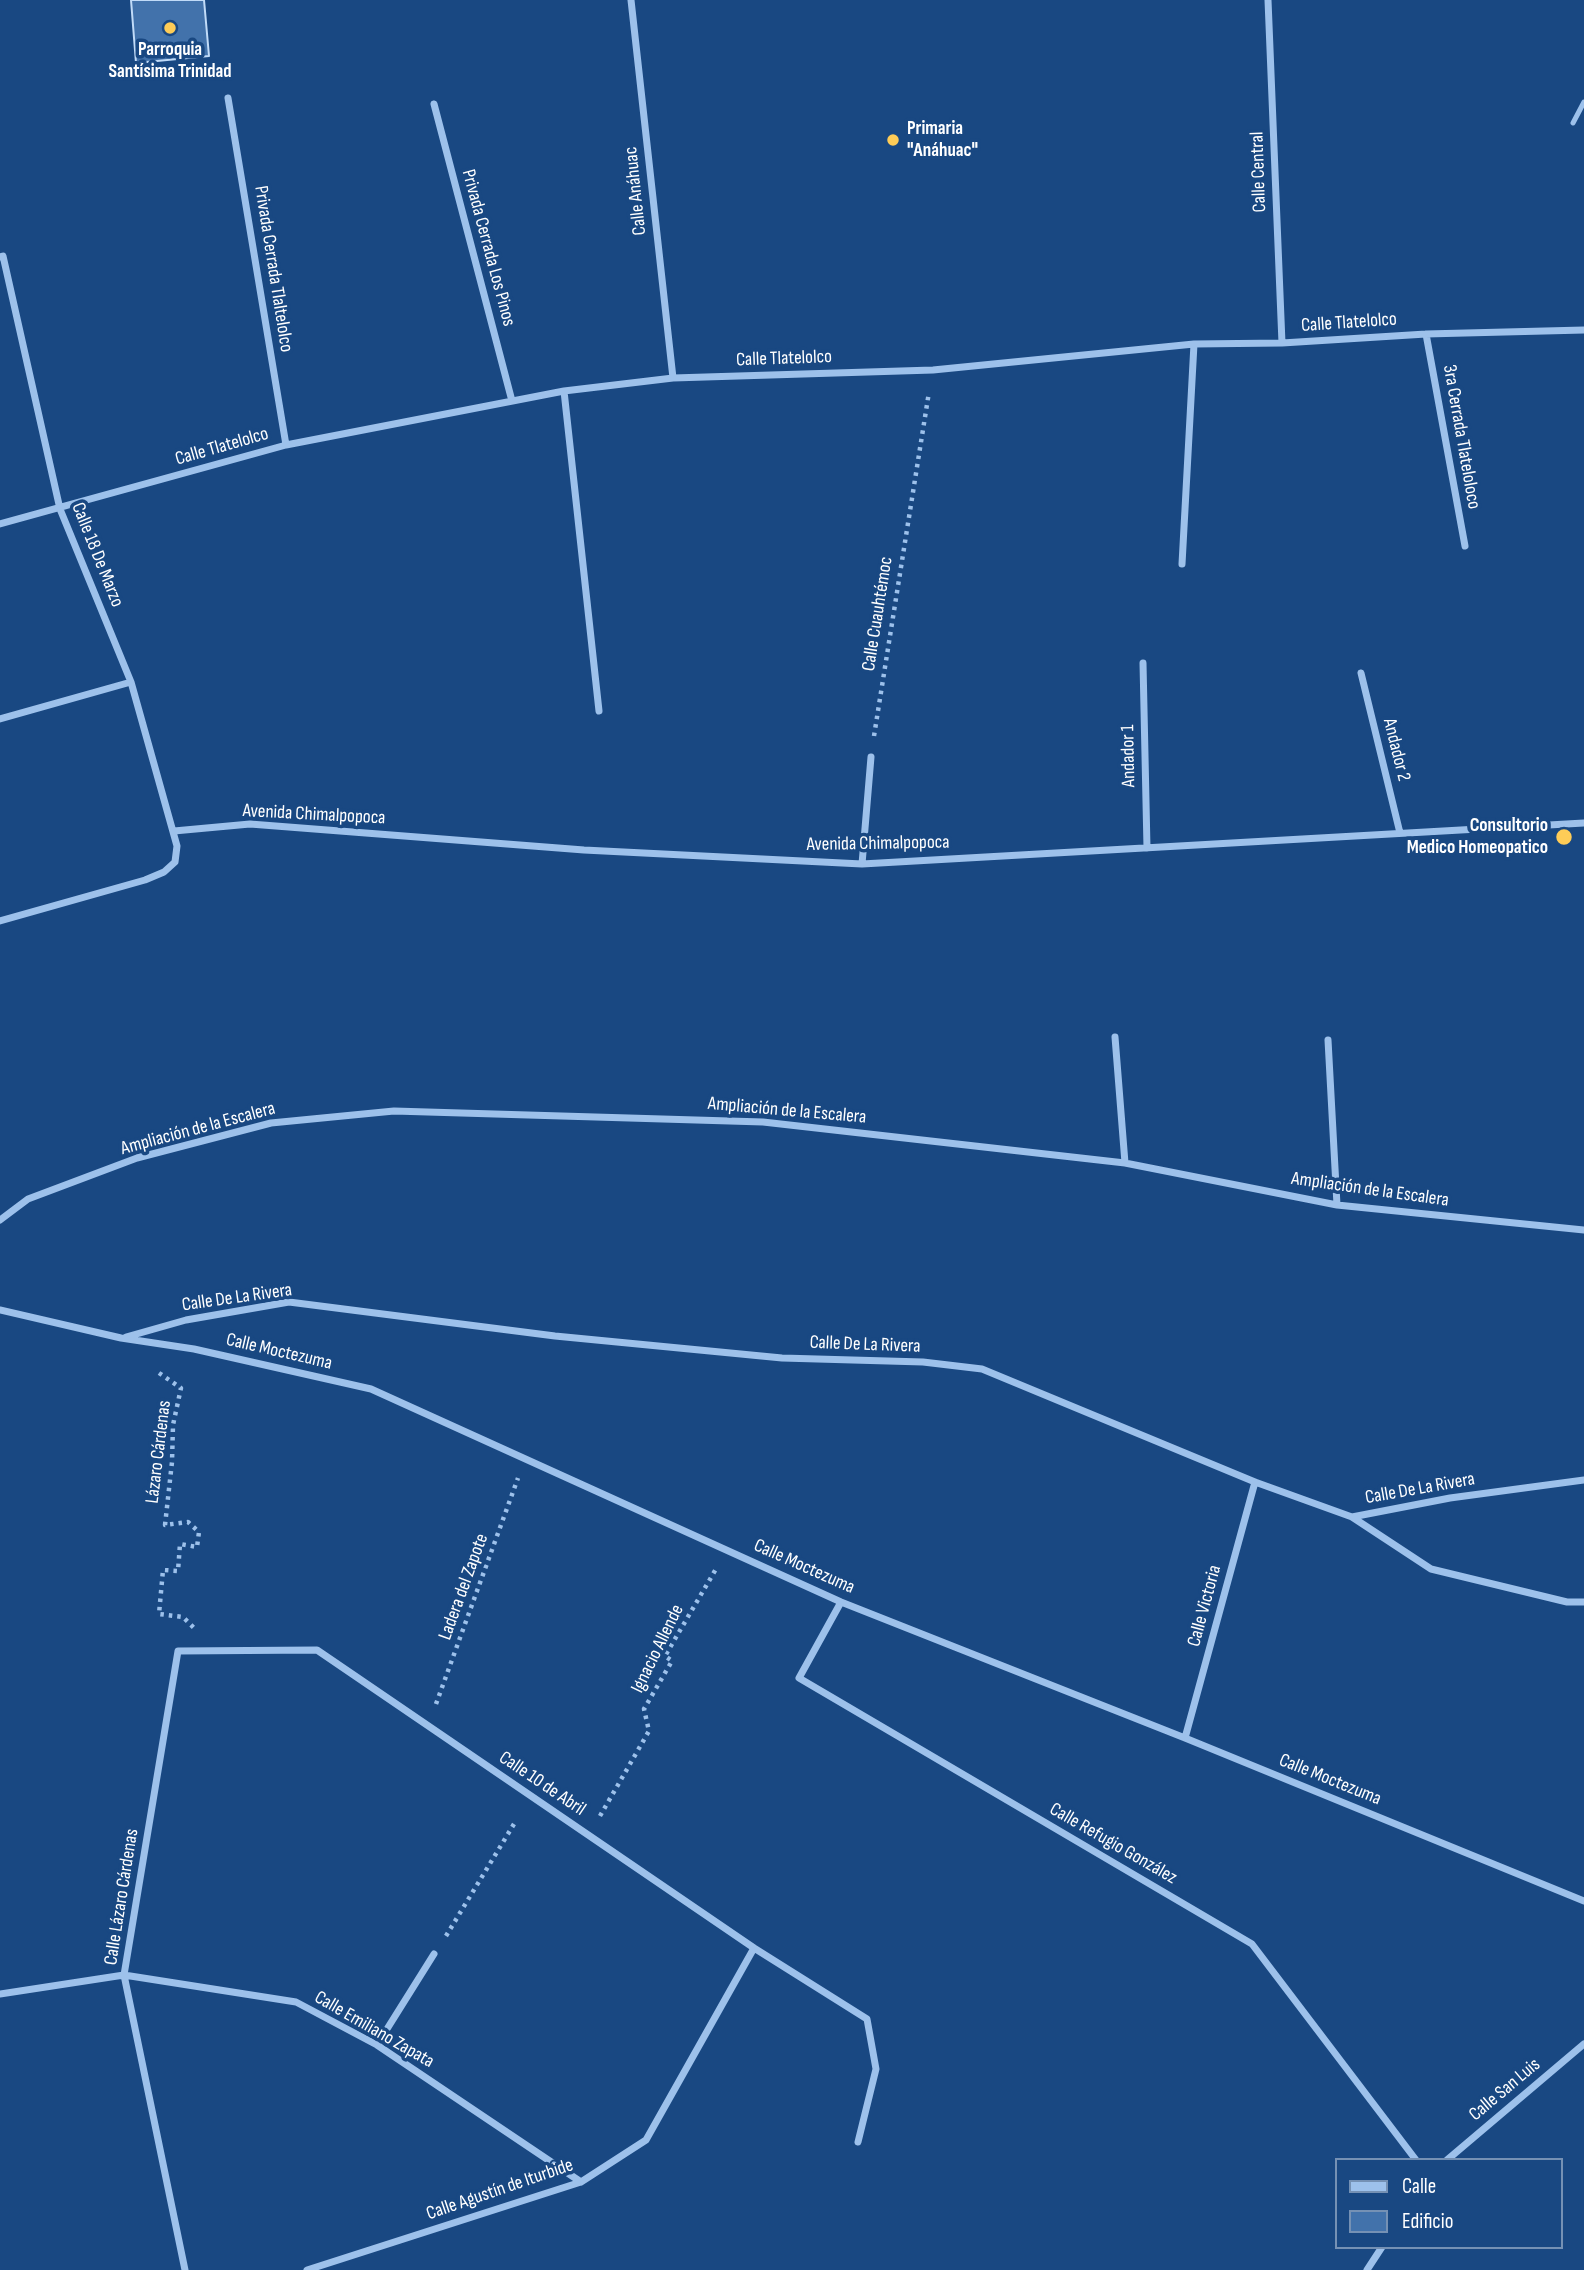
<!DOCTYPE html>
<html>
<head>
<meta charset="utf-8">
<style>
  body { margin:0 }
  #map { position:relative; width:1584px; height:2270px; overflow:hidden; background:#194882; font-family:"Sofia Sans Condensed",sans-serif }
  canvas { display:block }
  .legend { position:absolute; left:1335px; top:2158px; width:228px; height:91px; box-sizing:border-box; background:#194882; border:2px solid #7591b4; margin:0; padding:9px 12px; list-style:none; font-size:21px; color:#fff }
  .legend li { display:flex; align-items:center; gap:14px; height:35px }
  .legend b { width:35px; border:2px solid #7591b4 }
</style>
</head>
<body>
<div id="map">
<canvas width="1584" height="2270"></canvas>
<ul class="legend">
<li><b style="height:9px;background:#9dc1eb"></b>Calle</li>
<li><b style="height:19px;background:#4272ab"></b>Edificio</li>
</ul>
</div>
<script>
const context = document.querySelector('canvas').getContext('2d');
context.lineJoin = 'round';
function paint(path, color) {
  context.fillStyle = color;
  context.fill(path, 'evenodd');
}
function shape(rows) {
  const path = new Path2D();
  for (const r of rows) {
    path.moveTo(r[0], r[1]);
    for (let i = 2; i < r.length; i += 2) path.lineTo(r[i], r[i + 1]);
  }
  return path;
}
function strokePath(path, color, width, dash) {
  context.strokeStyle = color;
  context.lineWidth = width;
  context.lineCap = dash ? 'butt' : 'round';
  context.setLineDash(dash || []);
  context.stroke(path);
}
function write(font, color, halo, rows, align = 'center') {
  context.font = font + ' "Sofia Sans Condensed",sans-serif';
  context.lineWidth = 7;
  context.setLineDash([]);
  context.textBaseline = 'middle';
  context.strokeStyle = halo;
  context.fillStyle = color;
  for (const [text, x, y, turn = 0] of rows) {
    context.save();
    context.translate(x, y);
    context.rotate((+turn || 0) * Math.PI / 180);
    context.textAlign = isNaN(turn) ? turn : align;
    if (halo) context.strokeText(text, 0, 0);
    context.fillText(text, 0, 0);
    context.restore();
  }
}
const building = shape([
  [131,0,204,0,209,56,136,63,131,0]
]);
paint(building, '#4272ab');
strokePath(building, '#c1dbf8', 2);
strokePath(shape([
  [874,736,929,392],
  [159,1373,181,1388,173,1425,172,1462,165,1525,188,1522,199,1532,197,1547,180,1544,178,1571,163,1570,159,1614,183,1617,194,1628],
  [436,1704,518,1478],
  [600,1816,649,1731,644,1709,672,1661,665,1656,716,1569],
  [446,1936,514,1824]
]), '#9dc1eb', 4.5, [3.5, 5]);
strokePath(shape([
  [1573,123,1584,102]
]), '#9dc1eb', 5);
strokePath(shape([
  [631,0,673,378],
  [1268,0,1282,343],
  [228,98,286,445],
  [434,104,512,401],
  [0,257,3,256,60,509,131,682,177,846,175,862,164,872,145,880,0,921],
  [1426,334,1465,546],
  [564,391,599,711],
  [0,524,286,445,564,391,673,378,933,370,1194,344,1282,343,1426,334,1584,330],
  [1182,564,1194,344],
  [1143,663,1147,848],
  [1361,673,1400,833],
  [0,719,131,682],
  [174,831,250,824,584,850,862,864,1584,823],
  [862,864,871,757],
  [1115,1037,1125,1163],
  [1328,1040,1337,1205],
  [0,1220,28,1199,137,1158,271,1123,394,1111,763,1122,1125,1163,1337,1205,1584,1230],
  [0,1310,121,1338,194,1349,371,1389,841,1602,1185,1738,1584,1901],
  [126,1337,186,1320,289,1302,555,1336,782,1358,923,1362,982,1369,1255,1482,1352,1517,1450,1498,1584,1480],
  [1352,1517,1431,1569,1567,1602,1584,1602],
  [841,1602,799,1678,1252,1944,1416,2160],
  [1185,1738,1255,1482],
  [0,1994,124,1975,296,2002,377,2045,581,2182],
  [377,2045,434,1954],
  [1447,2160,1584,2044],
  [185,2270,124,1975,178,1651,317,1650,754,1948,867,2019,876,2069,858,2142],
  [307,2270,581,2182,646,2140,754,1948],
  [1367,2270,1382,2247]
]), '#9dc1eb', 7);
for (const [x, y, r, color] of [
  [170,28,7,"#fecc57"],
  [893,140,7,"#fecc57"],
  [1564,837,9,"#fecc57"]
]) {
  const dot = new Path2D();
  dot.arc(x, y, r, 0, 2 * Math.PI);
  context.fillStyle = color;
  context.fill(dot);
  strokePath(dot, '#194882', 2.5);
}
write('bold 19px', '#fff', '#194882', [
  ["Parroquia",170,50],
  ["Santísima Trinidad",170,72],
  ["Primaria",907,129,"left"],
  ["\"Anáhuac\"",907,151,"left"],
  ["Consultorio",1548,826,"right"],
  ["Medico Homeopatico",1548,848,"right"]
]);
write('19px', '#fff', '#194882', [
  ["Calle Central",1259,172,-92],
  ["Calle Anáhuac",636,191,-96],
  ["Privada Cerrada Los Pinos",488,248,75],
  ["Privada Cerrada Tlaltelolco",273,269,81],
  ["Calle Tlatelolco",1349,323,-4],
  ["Calle Tlatelolco",784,359,-2],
  ["3ra Cerrada Tlateloloco",1461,437,80],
  ["Calle Tlatelolco",222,447,-16],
  ["Calle 18 De Marzo",97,555,68],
  ["Calle Cuauhtémoc",878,614,-81],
  ["Andador 2",1396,750,76],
  ["Andador 1",1129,756,-91],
  ["Avenida Chimalpopoca",314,815,3],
  ["Avenida Chimalpopoca",878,844,-1],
  ["Ampliación de la Escalera",787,1111,5],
  ["Ampliación de la Escalera",198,1129,-15],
  ["Ampliación de la Escalera",1370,1190,8],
  ["Calle De La Rivera",237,1298,-8],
  ["Calle De La Rivera",865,1345,2],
  ["Calle Moctezuma",279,1352,13],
  ["Lázaro Cárdenas",159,1452,-83],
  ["Calle De La Rivera",1420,1489,-10],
  ["Calle Moctezuma",804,1567,24],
  ["Ladera del Zapote",464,1587,-70],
  ["Calle Victoria",1205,1606,-75],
  ["Ignacio Allende",658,1649,-64],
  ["Calle Moctezuma",1330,1780,22],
  ["Calle 10 de Abril",542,1784,34],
  ["Calle Refugio González",1113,1844,30],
  ["Calle Lázaro Cárdenas",122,1897,-81],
  ["Calle Emiliano Zapata",374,2030,30],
  ["Calle San Luis",1505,2090,-40],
  ["Calle Agustín de Iturbide",500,2190,-19]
]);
</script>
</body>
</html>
